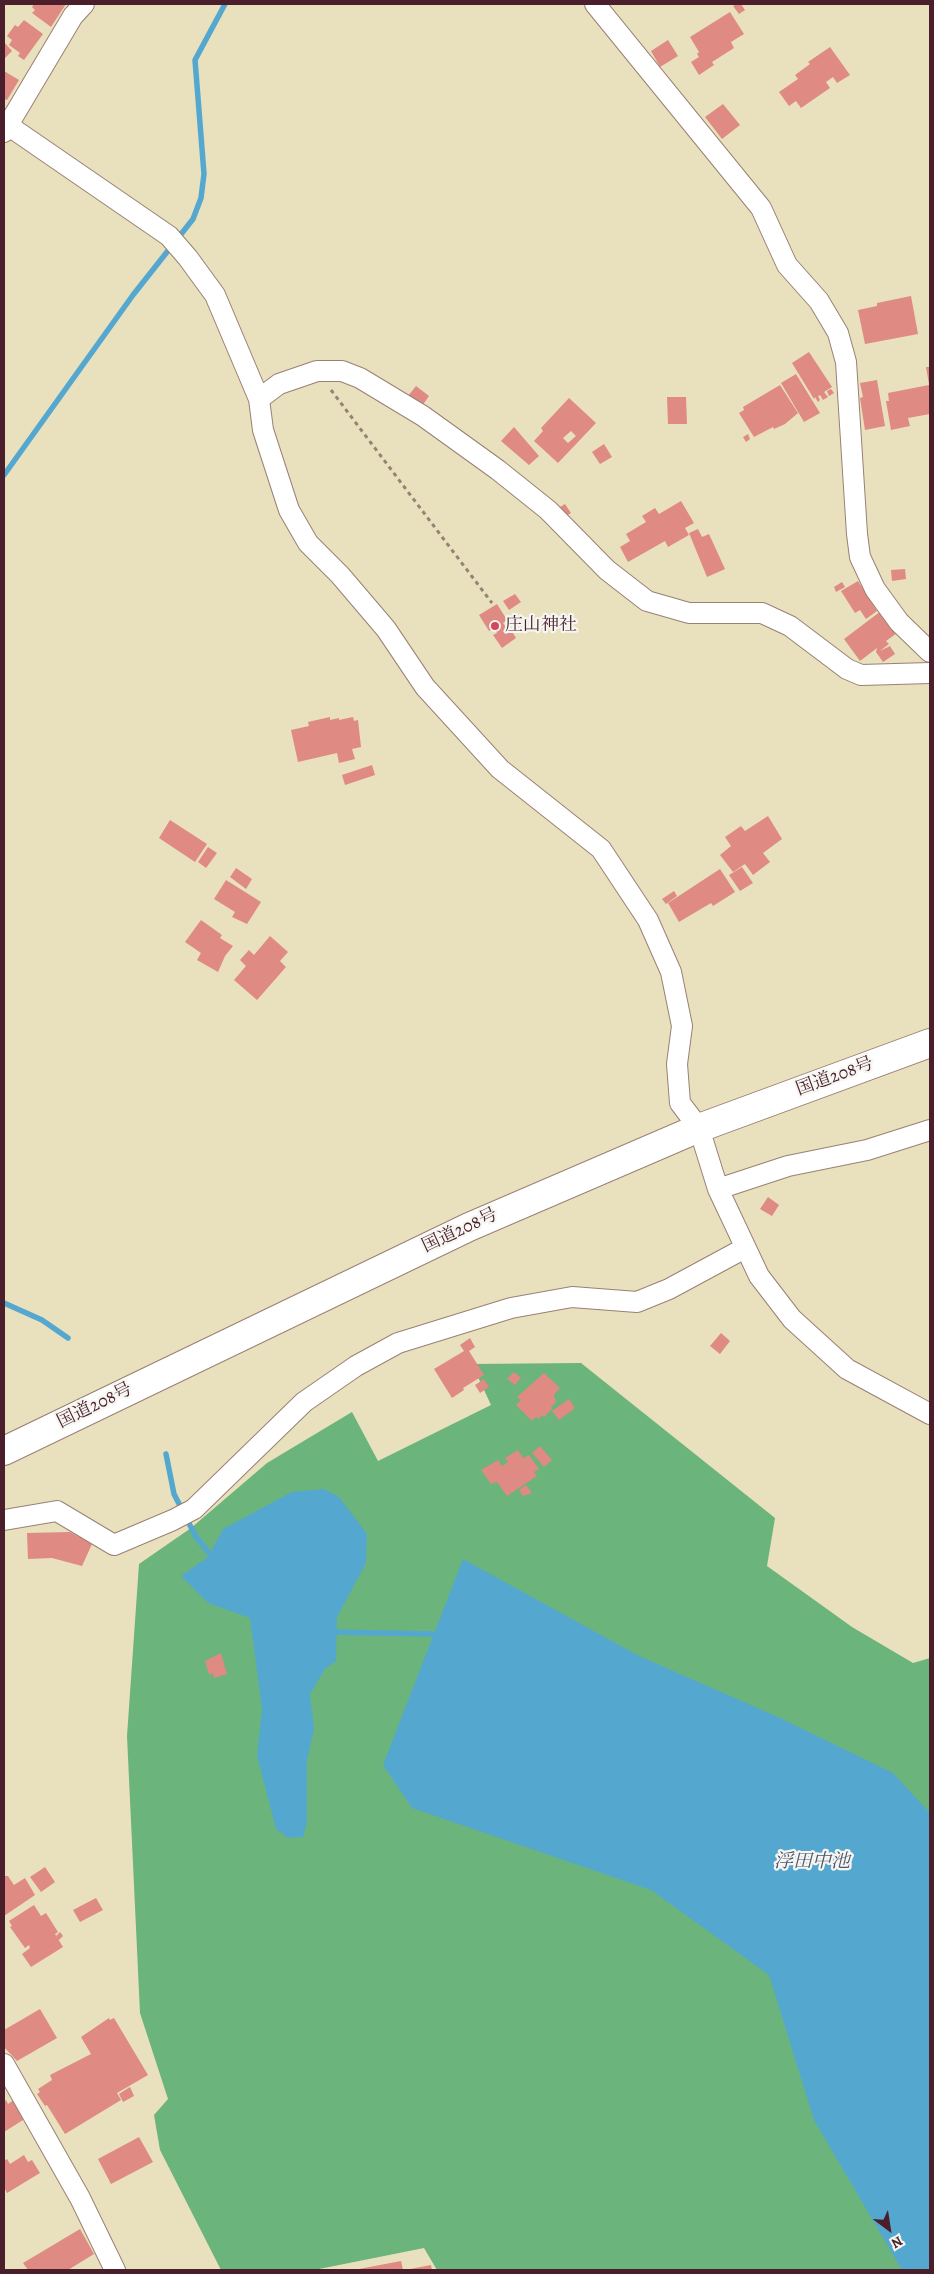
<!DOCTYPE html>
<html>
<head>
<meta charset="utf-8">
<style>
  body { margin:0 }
  #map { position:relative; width:934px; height:2274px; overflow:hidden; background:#e9e0be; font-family:Alegreya,serif }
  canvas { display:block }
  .frame { position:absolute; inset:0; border:5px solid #4a1f2b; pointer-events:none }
  .north { position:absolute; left:864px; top:2204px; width:50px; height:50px; -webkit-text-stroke:4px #f6f6f2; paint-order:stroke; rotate:149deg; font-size:14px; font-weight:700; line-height:20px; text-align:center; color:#4a1f2b }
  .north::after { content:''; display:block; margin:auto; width:18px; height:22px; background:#4a1f2b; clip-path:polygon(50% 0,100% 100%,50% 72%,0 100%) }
</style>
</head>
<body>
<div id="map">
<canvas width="934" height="2274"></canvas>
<div class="frame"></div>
<div class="north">N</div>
</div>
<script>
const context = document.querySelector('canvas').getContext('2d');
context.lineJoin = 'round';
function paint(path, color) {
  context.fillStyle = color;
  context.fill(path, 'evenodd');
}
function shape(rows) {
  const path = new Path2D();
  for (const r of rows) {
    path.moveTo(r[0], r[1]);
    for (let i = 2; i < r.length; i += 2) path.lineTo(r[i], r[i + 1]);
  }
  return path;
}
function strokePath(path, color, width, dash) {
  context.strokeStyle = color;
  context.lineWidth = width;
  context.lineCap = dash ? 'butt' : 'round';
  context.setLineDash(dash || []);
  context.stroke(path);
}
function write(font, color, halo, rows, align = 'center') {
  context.font = font + ' Alegreya,"Noto Serif JP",serif';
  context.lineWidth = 4.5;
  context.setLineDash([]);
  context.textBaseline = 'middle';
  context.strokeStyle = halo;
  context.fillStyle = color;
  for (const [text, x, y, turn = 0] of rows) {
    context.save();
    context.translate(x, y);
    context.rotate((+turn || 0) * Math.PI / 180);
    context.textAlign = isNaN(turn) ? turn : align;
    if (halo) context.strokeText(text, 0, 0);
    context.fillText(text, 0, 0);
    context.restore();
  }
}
paint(shape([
  [581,1363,775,1518,767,1566,852,1627,913,1663,930,1658,930,2270,437,2270,424,2248,314,2270,221,2270,160,2150,154,2115,168,2099,140,2013,127,1736,139,1564,191,1528,267,1463,352,1412,378,1461,491,1405,472,1364]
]), '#6bb47b');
paint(shape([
  [324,1489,339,1497,367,1534,366,1563,337,1617,336,1661,325,1669,310,1694,314,1729,307,1760,307,1822,303,1837,288,1838,276,1829,257,1756,262,1709,250,1618,208,1603,181,1576,208,1557,223,1529,292,1492],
  [463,1559,639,1656,778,1717,893,1773,930,1813,930,2270,902,2270,814,2120,769,1975,651,1890,412,1808,383,1765]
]), '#54a8d0');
strokePath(shape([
  [4,475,133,295,193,219,201,198,204,174,195,60,225,4],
  [4,1303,42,1320,68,1338],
  [166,1454,174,1494,196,1537,213,1558],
  [330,1632,433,1634,439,1639]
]), '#54a8d0', 5.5);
paint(shape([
  [34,4,66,4,51,27,32,13,35,10,32,7],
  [737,4,741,4,745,10,739,14,733,6],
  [730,12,744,34,731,42,734,48,712,62,714,65,699,75,691,62,699,57,697,54,699,52,690,37],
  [24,20,43,34,24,60,18,56,20,53,9,45,12,40,7,36,15,25,18,27],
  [668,40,678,56,660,67,651,51],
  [4,42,12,51,4,59],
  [830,47,850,75,837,83,833,77,826,82,830,88,801,108,796,101,789,106,779,92,798,79,795,75,810,64,808,62],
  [4,71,19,80,7,100,4,99],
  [723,104,740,125,722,139,705,117],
  [911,296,918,334,865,344,858,310,877,306,877,303],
  [809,352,832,387,824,392,828,397,823,400,820,395,818,396,820,400,818,402,815,397,814,399,792,363],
  [926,367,930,367,930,383,929,384],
  [796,374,820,413,804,422,781,383],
  [877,380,885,426,865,430,860,398,863,397,860,383],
  [780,385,798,413,785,424,774,429,773,427,754,437,739,413,744,410,743,407],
  [929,385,930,414,908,418,910,426,891,430,886,401,889,401,888,393],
  [416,386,429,396,422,406,408,396],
  [831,389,834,393,829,396,827,391],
  [667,397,686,397,687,424,668,424],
  [569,398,596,423,558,463,534,441,543,431,541,428],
  [571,431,576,436,568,443,563,438],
  [514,427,539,456,529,465,501,441],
  [748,434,750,439,746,442,743,437],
  [604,444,612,457,600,464,592,452],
  [681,501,694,523,685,528,689,535,668,547,665,541,628,562,620,547,630,541,626,534,646,522,642,516,655,508,659,514],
  [565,504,571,513,566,516,560,507],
  [698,529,702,537,709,534,725,569,707,577,689,533],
  [905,569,906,579,892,581,891,570],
  [858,581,877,611,866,619,860,610,855,613,841,591],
  [842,582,845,587,836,592,834,587],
  [515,594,521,602,509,610,503,601],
  [497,604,507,620,503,623,506,627,508,625,516,638,502,648,493,635,497,633,494,628,489,631,479,615],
  [881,611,897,633,886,641,889,644,880,651,890,646,895,654,883,662,876,652,877,648,860,661,844,639],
  [330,717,330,720,339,718,339,720,353,717,354,721,358,720,361,747,352,749,355,759,339,763,337,753,298,762,291,730,309,726,308,722],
  [372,765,375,775,345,785,342,775],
  [768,816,782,839,763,853,770,862,753,875,745,864,733,872,720,855,731,846,725,837,741,826,745,831],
  [170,820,207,844,195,862,159,838],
  [208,847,217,853,206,868,198,862],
  [742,867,753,883,740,891,729,875],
  [236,868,252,879,246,889,230,877],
  [720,869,735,892,713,906,711,903,679,922,668,903],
  [226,880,261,902,247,924,232,917,235,912,214,899],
  [674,891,677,896,666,904,662,899],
  [201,920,222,935,220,938,233,946,225,956,218,972,197,960,201,953,185,942],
  [270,936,288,952,280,961,286,967,257,1000,234,980,246,966,240,960,249,950,254,955],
  [768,1197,779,1205,772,1216,760,1209],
  [721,1333,730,1341,720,1354,710,1346],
  [470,1338,475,1347,469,1351,484,1375,463,1388,464,1390,452,1398,434,1369,464,1351,460,1345],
  [514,1372,521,1378,515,1385,507,1379],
  [544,1373,560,1388,554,1395,556,1402,551,1407,552,1409,544,1417,542,1415,539,1419,536,1417,532,1421,516,1405,521,1400,517,1397],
  [484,1379,489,1387,480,1393,475,1385],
  [569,1399,575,1408,559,1420,552,1411],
  [540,1446,552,1460,544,1467,532,1453],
  [518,1450,523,1458,529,1455,539,1469,534,1472,537,1476,507,1496,497,1482,491,1484,481,1470,498,1460,502,1466,508,1462,505,1458],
  [526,1485,532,1493,523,1496,519,1490],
  [70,1532,92,1544,82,1566,52,1558,28,1559,27,1533],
  [221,1653,227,1674,214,1678,213,1673,209,1675,205,1661],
  [45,1867,55,1882,41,1892,30,1877],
  [5,1876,8,1876,14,1885,25,1878,35,1895,4,1916],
  [96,1898,103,1910,80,1922,73,1910],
  [34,1905,41,1916,46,1913,58,1932,55,1934,63,1947,31,1967,22,1954,30,1948,29,1945,25,1948,10,1927,12,1926,9,1921],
  [60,1932,63,1936,59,1940,56,1936],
  [40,2009,57,2038,17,2061,4,2047,4,2030],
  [109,2018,110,2020,114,2018,148,2075,117,2093,121,2100,65,2134,47,2105,45,2106,37,2094,40,2092,38,2089,52,2080,50,2075,91,2054,81,2037],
  [130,2087,134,2096,123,2102,119,2094],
  [18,2097,28,2113,22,2117,23,2120,4,2132,4,2102,6,2100,8,2104],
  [139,2137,153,2162,111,2184,98,2159],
  [24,2155,28,2162,32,2160,40,2173,7,2193,4,2187,4,2161,7,2159,10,2164],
  [80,2229,94,2254,68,2270,28,2270,23,2263],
  [401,2261,403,2270,359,2270,359,2269],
  [431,2265,432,2270,410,2270,410,2269]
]), '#df8a82');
const minor = shape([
  [595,4,761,208,787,265,819,301,838,333,846,362,857,534,860,557,875,589,899,622,930,652],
  [4,127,9,126,169,236,188,258,215,295,259,399,263,430,289,510,308,543,340,575,386,629,425,687,500,769,601,849,648,920,671,972,682,1026,677,1064,680,1103,699,1128,718,1189,759,1276,792,1319,847,1369,930,1414],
  [4,132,73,16,84,4],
  [259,399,279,384,317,371,342,371,360,378,423,416,498,470,548,510,607,570,647,601,689,613,762,613,790,626,847,669,861,675,930,673],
  [718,1189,788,1166,867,1150,930,1130],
  [4,1520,57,1511,114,1545,173,1520,194,1509,304,1402,356,1366,398,1343,511,1308,572,1297,637,1302,669,1289,745,1248],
  [4,2064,80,2198,115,2270]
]);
const highway = shape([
  [4,1451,469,1227,699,1128,930,1043]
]);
strokePath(minor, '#9a8074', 22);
strokePath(highway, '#9a8074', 30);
strokePath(shape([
  [331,390,492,603]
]), '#9a8074', 3, [4, 4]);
strokePath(minor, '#fff', 20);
strokePath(highway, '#fff', 28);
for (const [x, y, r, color] of [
  [495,626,5,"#d1495b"]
]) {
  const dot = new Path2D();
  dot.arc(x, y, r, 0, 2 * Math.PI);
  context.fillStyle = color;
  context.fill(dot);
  strokePath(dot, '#f6f6f2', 2);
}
write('18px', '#4a1f2b', '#f6f6f2', [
  ["庄山神社",505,626]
], 'left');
write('18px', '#4a1f2b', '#f6f6f2', [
  ["国道208号",835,1077,-20],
  ["国道208号",460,1231,-25],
  ["国道208号",95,1406,-26]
]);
write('italic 19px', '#4e566d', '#f6f6f2', [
  ["浮田中池",812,1862]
]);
</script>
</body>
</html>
